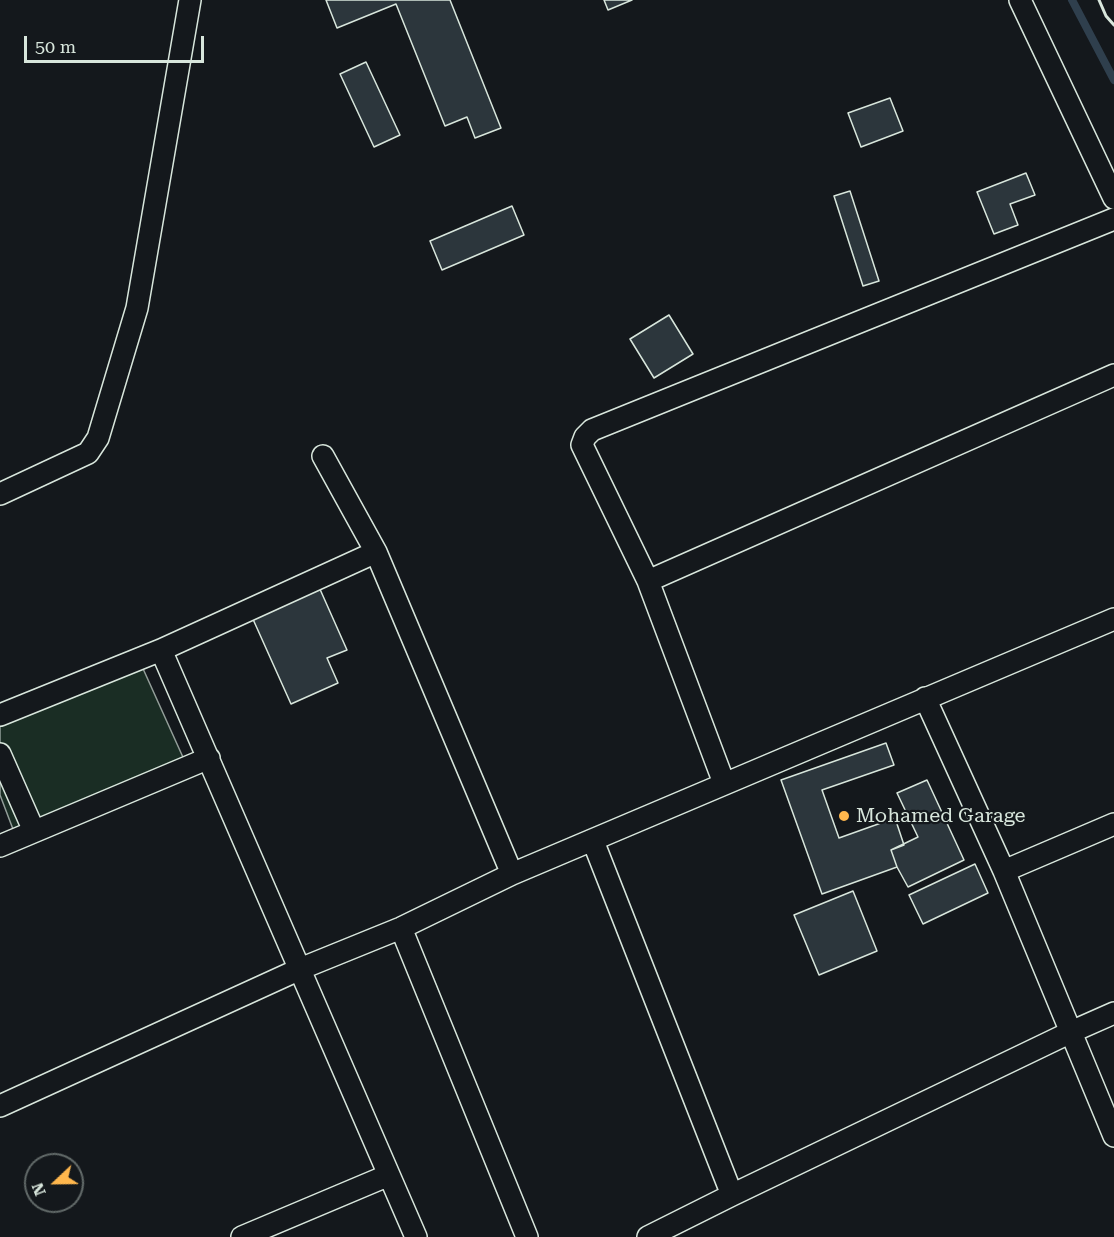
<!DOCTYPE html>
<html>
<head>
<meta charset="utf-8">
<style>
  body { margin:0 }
  #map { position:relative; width:1114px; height:1237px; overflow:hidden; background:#14181c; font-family:"Roboto Serif",serif }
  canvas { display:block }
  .north { position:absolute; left:24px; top:1153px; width:60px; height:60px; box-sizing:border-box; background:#14181c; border:2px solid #626a69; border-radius:50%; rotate:248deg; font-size:16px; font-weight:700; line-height:24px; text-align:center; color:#d8e6dc }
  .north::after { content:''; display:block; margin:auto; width:21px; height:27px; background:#ffb74d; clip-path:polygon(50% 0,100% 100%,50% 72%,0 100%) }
  .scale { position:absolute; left:24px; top:36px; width:180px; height:27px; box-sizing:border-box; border:3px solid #d8e6dc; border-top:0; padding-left:8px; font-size:18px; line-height:21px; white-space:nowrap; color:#d8e6dc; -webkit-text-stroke:4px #14181c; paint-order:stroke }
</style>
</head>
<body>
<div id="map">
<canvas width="1114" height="1237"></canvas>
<div class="north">N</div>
<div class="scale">50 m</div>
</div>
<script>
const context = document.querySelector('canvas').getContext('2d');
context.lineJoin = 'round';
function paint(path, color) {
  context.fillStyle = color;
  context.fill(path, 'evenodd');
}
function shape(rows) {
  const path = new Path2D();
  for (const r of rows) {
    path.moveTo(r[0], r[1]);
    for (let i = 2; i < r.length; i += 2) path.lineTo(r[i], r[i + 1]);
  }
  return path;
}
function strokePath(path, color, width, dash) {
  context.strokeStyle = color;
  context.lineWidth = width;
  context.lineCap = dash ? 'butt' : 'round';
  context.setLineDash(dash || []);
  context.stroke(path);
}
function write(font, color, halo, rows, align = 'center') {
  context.font = font + ' "Roboto Serif",serif';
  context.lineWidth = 4.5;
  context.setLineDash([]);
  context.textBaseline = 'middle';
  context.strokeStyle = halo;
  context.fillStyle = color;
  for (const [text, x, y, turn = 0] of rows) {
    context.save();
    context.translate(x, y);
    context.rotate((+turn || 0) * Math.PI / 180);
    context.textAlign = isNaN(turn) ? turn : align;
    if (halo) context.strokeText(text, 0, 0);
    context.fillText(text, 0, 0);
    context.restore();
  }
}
const green = shape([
  [140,662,191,775,19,845,0,795,0,721,140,662]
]);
paint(green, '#1a2d24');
strokePath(green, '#939e99', 1.5);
strokePath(shape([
  [1072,0,1114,80]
]), '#2f3f4d', 8);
const building = shape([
  [326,0,450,0,501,128,475,138,467,117,445,126,396,4,337,28,326,0],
  [604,0,632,0,608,10,604,0],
  [366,62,400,135,374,147,340,74,366,62],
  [890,98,903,131,861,147,848,113,890,98],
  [1026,173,1035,195,1010,204,1018,225,994,234,977,192,1026,173],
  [850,191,879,281,863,286,834,196,850,191],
  [512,206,524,235,442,270,430,241,512,206],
  [669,315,693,354,654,378,630,339,669,315],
  [319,587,347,650,327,658,338,683,291,704,252,617,319,587],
  [886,743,894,765,822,790,839,838,895,818,904,845,891,850,897,867,822,894,781,780,886,743],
  [927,780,964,860,908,887,897,867,891,850,918,837,897,793,927,780],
  [975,864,988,893,923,924,909,895,975,864],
  [853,891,877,951,819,975,794,915,853,891]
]);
paint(building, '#2c363c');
strokePath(building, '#d8e6dc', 1.5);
const minor = shape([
  [1020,0,1114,198],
  [323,456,376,552,512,874],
  [0,494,88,453,98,438,137,308,190,0],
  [648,581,1114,375],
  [161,650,416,1237],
  [925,698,1004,871,1114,1136],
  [0,715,161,650,376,552],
  [0,754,34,831],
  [724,783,648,581,582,445,585,437,592,430,1114,219],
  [593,841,732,1195],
  [0,846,209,758],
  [1004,871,1114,824],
  [401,928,527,1237],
  [0,1106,300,969,401,928,512,874,1114,619],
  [242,1237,389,1175],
  [648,1237,732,1195,1071,1032,1114,1013]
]);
strokePath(minor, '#d8e6dc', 24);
strokePath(minor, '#14181c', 21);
strokePath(shape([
  [1099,0,1106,16,1114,25]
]), '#d8e6dc', 3);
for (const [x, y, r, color] of [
  [844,816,6,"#ffb74d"]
]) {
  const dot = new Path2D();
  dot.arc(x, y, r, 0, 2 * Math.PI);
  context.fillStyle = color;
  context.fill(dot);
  strokePath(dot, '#14181c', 2);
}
write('20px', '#d8e6dc', '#14181c', [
  ["Mohamed Garage",856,816]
], 'left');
</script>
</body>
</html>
